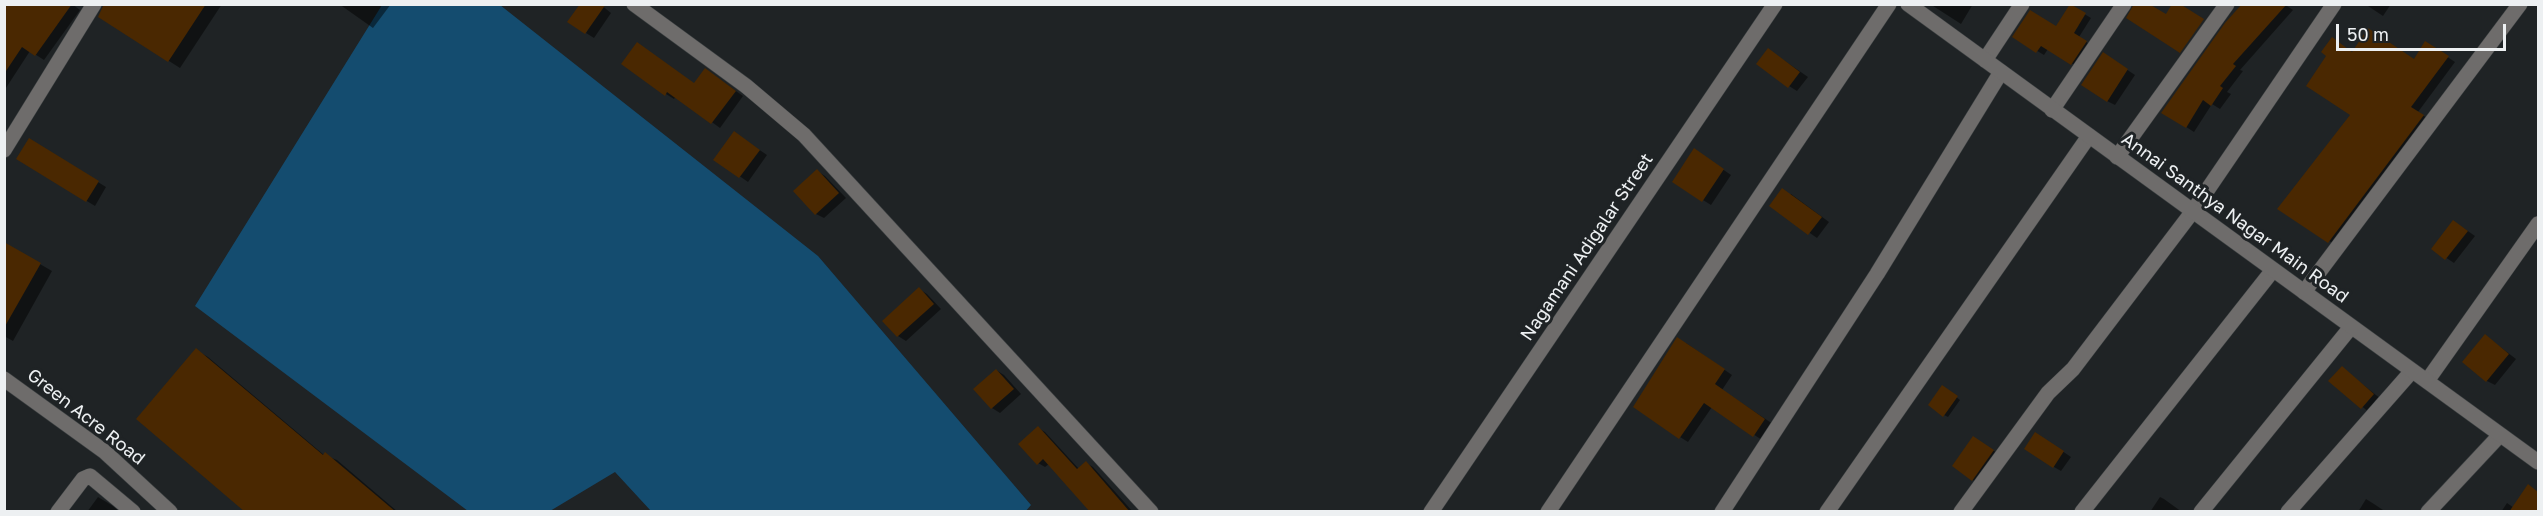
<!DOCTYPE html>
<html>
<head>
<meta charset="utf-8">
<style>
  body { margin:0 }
  #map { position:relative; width:2543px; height:516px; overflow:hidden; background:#1f2325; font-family:"Golos Text",sans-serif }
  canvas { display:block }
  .frame { position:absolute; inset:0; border:6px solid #edf0f2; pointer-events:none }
  .scale { position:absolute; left:2336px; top:24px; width:170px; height:27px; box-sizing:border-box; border:3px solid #edf0f2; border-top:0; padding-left:8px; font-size:18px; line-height:21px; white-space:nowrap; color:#edf0f2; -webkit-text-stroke:4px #1f2325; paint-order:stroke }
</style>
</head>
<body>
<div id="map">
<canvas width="2543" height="516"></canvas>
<div class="frame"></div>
<div class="scale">50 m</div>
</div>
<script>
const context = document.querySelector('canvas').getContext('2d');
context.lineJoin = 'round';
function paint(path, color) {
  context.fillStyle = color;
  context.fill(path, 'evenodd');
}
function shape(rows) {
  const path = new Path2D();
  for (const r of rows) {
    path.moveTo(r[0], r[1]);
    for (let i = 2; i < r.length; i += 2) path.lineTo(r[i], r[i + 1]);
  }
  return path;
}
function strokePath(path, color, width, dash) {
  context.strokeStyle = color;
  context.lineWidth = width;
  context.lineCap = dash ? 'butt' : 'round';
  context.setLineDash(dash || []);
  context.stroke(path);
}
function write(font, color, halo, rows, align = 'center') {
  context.font = font + ' "Golos Text",sans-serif';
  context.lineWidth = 6;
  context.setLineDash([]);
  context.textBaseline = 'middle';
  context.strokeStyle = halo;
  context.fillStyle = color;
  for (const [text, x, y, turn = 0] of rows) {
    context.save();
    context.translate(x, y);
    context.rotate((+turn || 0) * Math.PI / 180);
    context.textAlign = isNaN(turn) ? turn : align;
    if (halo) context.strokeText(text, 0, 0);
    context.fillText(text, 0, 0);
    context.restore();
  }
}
paint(shape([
  [382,5,500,5,818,256,1031,505,1025,512,651,511,615,472,550,511,468,511,195,306]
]), '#144c6f');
paint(shape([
  [4,4,72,4,80,10,44,60,30,51,4,91],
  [107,4,222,4,180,68,169,61],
  [339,4,391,4,373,28],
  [600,4,611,13,594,38,586,33],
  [1930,4,1973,4,1961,24],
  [2284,4,2293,10,2240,70,2243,71,2227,92,2231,94,2220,109,2212,104,2194,132,2163,112],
  [2365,4,2391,4,2383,16],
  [2071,6,2091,18,2079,37,2092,46,2078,67,2048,49,2044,55,2014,37,2057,28],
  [2333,39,2353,53,2415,61,2434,48,2455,62,2418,112,2430,120,2337,246,2279,208,2352,115,2328,55],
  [1769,50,1808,77,1797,91,1789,86],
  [2111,59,2135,75,2115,105,2107,101],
  [623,64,695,84,713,75,743,96,720,128,676,96,674,99,666,94],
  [742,138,767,155,748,182,715,159],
  [30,140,106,187,95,206,18,159],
  [1702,155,1731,175,1711,205,1703,200],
  [817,171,825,176,846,198,824,218,816,214],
  [1791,194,1829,222,1817,238,1771,206],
  [2462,227,2475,236,2454,263,2433,249],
  [7,245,52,271,13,341,4,336,4,250],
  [919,289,927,294,941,309,906,341,898,336,884,321],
  [2486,336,2516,359,2495,385,2487,381],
  [1686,343,1732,375,1722,390,1773,424,1762,440,1712,407,1688,442,1680,437],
  [196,350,208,357,324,455,337,460,398,512,248,512],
  [2342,368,2381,399,2370,413,2331,381],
  [996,370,1004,375,1021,394,1000,413,992,408],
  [1946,389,1960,400,1948,417,1944,415],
  [1038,428,1045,432,1079,469,1086,463,1093,467,1133,512,1099,512,1049,464,1045,467,1038,463],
  [1974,438,1997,453,1976,482,1973,480],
  [2043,438,2071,457,2061,471,2054,467],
  [98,497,113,506,120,512,87,512],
  [2160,497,2164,499,2182,512,2150,512],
  [2366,499,2374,504,2386,512,2358,512],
  [2507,503,2520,512,2501,512]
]), '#0007');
paint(shape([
  [4,4,72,4,35,56,22,47,4,74],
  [104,4,206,4,168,62,98,17],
  [580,4,606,4,585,34,567,22],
  [2070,4,2086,13,2074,33,2087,41,2071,65,2041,46,2036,53,2012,37,2030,10,2056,26],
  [2134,4,2149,4,2166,14,2172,4,2180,4,2204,19,2180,53,2126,18],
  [2242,4,2287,4,2233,64,2236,66,2220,86,2223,88,2211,106,2203,100,2186,128,2161,113,2225,23],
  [2368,28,2414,59,2425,41,2449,56,2411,107,2424,115,2328,243,2277,209,2350,115,2306,86,2326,56,2321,52,2332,37,2352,52],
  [637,42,694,83,705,68,736,91,711,124,667,92,665,96,621,64],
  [1768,48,1800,72,1788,88,1756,64],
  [2103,52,2128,69,2107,102,2081,85],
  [734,131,760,150,739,178,713,160],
  [29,138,99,181,86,202,16,159],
  [1694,148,1724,169,1702,202,1672,182],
  [817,169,839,193,815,215,793,191],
  [1782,188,1822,217,1808,235,1769,206],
  [2453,220,2468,231,2445,260,2431,249],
  [4,242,41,263,4,328],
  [919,287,934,304,897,337,882,321],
  [2485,334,2509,354,2486,382,2462,362],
  [1677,337,1725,369,1715,384,1765,419,1753,437,1704,403,1679,439,1633,407],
  [196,348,323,455,325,452,396,512,245,512,136,419],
  [2342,366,2374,394,2361,409,2328,381],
  [996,369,1014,389,991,409,973,389],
  [1942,385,1958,396,1943,417,1928,405],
  [1038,426,1077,469,1086,461,1130,512,1090,512,1043,459,1037,465,1018,444],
  [2035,432,2064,451,2053,468,2024,449],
  [1973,436,1994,450,1972,481,1952,466],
  [2528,484,2538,492,2538,512,2509,512]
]), '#4a2801');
const minor = shape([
  [634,4,746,86,804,135,1151,512],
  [1985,60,2022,4],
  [2052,110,2124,4],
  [4,150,94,4],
  [2117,157,2227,4],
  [2304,292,2520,4],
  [4,379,105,452,170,512],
  [2427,381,2538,224],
  [58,512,83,479,90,476,133,512],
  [1548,512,1889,4],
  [1722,512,1877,274,2001,72],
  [1827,512,2089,136],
  [1961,512,2048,393,2073,369,2193,211,2334,4],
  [2082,512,2273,270],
  [2201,512,2351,327],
  [2288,512,2412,371],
  [2428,512,2500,435]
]);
const tertiary = shape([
  [1908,4,2538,462],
  [1431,512,1775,4]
]);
strokePath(minor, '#3c4042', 16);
strokePath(tertiary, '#3c4042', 16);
strokePath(minor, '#6e6c6b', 15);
strokePath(tertiary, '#6e6c6b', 15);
write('18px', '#edf0f2', '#1f2325', [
  ["Annai Santhya Nagar Main Road",2235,218,36],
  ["Nagamani Adigalar Street",1587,247,-56],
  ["Green Acre Road",86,417,38]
]);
</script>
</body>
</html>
